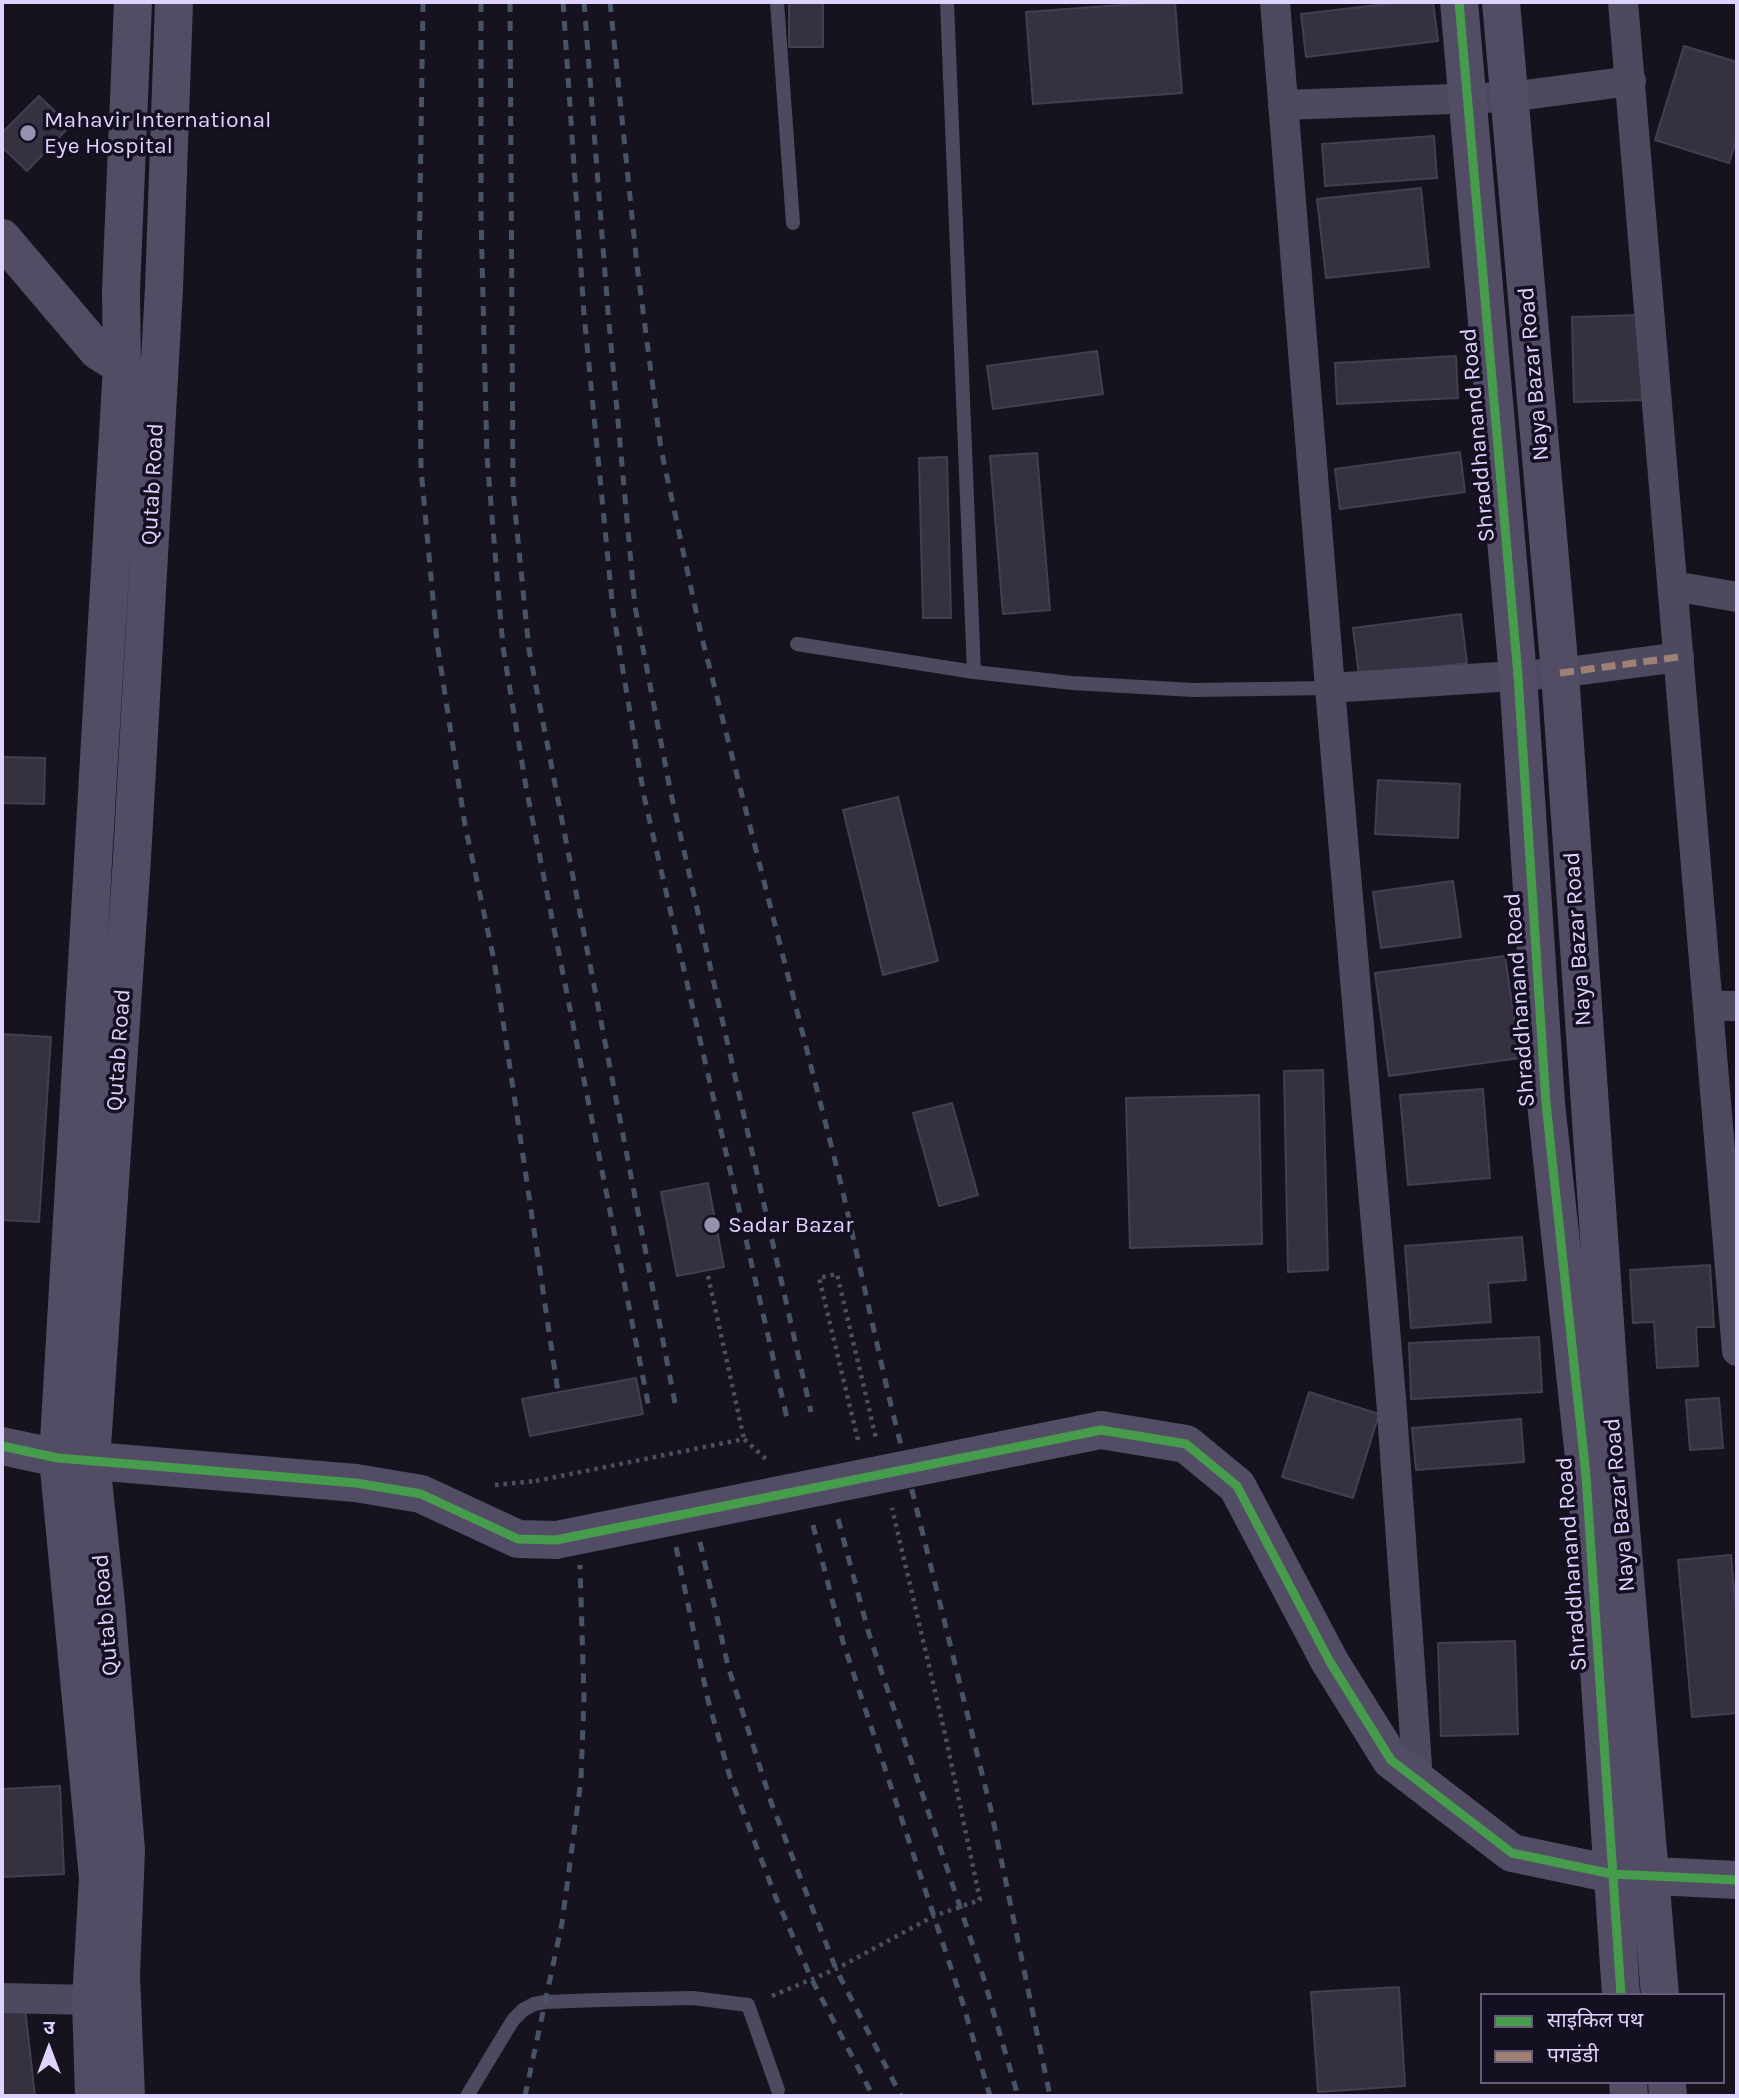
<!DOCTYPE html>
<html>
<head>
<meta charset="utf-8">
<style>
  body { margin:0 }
  #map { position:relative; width:1739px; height:2098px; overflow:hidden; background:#16131e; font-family:Karla,"Noto Sans Devanagari",sans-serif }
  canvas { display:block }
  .frame { position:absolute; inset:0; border:4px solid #ded3fd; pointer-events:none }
  .legend { position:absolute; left:1480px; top:1993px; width:245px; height:91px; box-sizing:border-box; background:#150f22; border:2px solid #655d7a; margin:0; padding:9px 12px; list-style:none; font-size:21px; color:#ded3fd }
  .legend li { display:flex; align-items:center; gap:14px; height:35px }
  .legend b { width:35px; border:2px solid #655d7a }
  .north { position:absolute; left:14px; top:2014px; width:70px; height:70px; -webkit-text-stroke:5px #150f22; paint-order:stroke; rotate:0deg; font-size:19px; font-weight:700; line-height:28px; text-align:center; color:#ded3fd }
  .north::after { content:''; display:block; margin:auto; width:24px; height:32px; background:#ded3fd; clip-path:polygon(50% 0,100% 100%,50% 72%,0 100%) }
</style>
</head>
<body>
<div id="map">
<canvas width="1739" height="2098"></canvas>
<div class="frame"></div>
<ul class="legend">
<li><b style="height:9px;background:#469c4c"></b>साइकिल पथ</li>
<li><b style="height:9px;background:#9e8076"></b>पगडंडी</li>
</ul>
<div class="north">उ</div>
</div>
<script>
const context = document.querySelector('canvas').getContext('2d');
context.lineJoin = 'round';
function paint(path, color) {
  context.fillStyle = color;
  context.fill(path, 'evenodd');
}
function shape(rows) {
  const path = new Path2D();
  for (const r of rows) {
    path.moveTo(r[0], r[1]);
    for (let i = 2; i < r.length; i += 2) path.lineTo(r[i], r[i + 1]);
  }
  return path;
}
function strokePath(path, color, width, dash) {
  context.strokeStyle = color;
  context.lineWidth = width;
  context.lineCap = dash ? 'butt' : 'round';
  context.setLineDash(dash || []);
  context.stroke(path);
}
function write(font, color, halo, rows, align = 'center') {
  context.font = font + ' Karla,sans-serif';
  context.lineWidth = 7;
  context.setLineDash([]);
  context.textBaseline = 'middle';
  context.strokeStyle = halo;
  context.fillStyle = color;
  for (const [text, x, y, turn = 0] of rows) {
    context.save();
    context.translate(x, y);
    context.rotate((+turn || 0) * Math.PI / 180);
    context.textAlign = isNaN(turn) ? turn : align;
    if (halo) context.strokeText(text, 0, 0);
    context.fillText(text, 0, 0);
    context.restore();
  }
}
const building = shape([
  [789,2,823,2,823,47,789,47,789,2],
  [1162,2,1175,2,1182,93,1033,104,1026,12,1162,2],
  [1403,2,1433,2,1438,41,1306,57,1301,14,1403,2],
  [1684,46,1737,62,1737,138,1729,163,1655,140,1684,46],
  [39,96,70,126,27,171,2,147,2,133,39,96],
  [1434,136,1437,178,1325,186,1322,144,1434,136],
  [1421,188,1429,267,1326,278,1317,199,1421,188],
  [1642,315,1645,400,1574,402,1572,317,1642,315],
  [1097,351,1103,394,993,409,987,366,1097,351],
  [1456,356,1458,398,1337,404,1335,363,1456,356],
  [1460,452,1465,492,1340,509,1335,469,1460,452],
  [1037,453,1050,610,1003,614,990,456,1037,453],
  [947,457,951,618,923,618,919,458,947,457],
  [1461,614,1467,663,1359,676,1353,628,1461,614],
  [2,757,45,758,44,804,2,803,2,757],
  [1378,780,1460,784,1458,838,1375,834,1378,780],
  [898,797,938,961,883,975,843,810,898,797],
  [1453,881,1461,937,1381,948,1373,892,1453,881],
  [1505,956,1520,1058,1389,1076,1375,973,1505,956],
  [2,1034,51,1037,39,1222,2,1220,2,1034],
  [1323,1070,1328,1270,1288,1272,1284,1071,1323,1070],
  [1483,1089,1490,1178,1408,1185,1400,1095,1483,1089],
  [1259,1095,1262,1244,1130,1248,1126,1098,1259,1095],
  [952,1103,978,1195,939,1206,913,1113,952,1103],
  [708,1183,724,1267,677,1276,661,1192,708,1183],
  [1522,1237,1526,1280,1488,1283,1491,1322,1411,1328,1405,1246,1522,1237],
  [1710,1265,1714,1327,1696,1327,1698,1366,1657,1368,1654,1322,1633,1323,1630,1270,1710,1265],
  [1539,1337,1542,1392,1411,1399,1409,1343,1539,1337],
  [636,1378,643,1414,530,1436,522,1399,636,1378],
  [1309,1392,1379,1414,1353,1498,1282,1477,1309,1392],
  [1719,1398,1723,1448,1690,1450,1686,1400,1719,1398],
  [1521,1419,1524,1462,1416,1470,1412,1428,1521,1419],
  [1731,1555,1737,1622,1737,1713,1692,1717,1678,1560,1731,1555],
  [1515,1641,1518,1734,1441,1736,1438,1643,1515,1641],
  [60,1786,64,1874,2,1877,2,1789,60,1786],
  [1399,1987,1405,2086,1318,2092,1311,1992,1399,1987],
  [2,2008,25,2008,35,2096,2,2096,2,2008]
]);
paint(building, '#363140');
strokePath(building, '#443e51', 2);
strokePath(shape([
  [708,1276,744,1439],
  [858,1440,819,1278,837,1274,876,1438],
  [495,1485,536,1481],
  [772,1996,836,1969,934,1916,980,1900,945,1734,892,1508]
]), '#49505f', 4.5, [3.5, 5]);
strokePath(shape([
  [777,2,793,223],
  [947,2,974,672],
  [797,644,974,672,1072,683,1193,690,1330,688],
  [467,2096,513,2020,523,2010,534,2004,545,2002,600,2000,693,1998,748,2005,778,2090]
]), '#4d495f', 14);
strokePath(shape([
  [1275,2,1330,688,1391,1398,1418,1780],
  [1623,2,1737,1351],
  [1283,105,1509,97,1631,81],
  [1673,586,1737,597],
  [1330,688,1560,673,1679,657],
  [1708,1006,1737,1006],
  [2,1998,91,2000]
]), '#4d495f', 30);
strokePath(shape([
  [1459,2,1518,676,1546,1103,1586,1476,1621,1995],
  [1501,2,1560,673,1611,1409,1660,1995],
  [2,238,98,351,122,366],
  [1101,1430,1186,1444,1237,1486,1330,1662,1391,1760,1512,1853,1612,1874,1737,1880],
  [2,1446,58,1458,356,1483,421,1494,518,1539,556,1540],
  [1628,2082,1629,2096],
  [1667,2082,1668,2096],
  [94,2096,91,2000,98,1878,58,1458,122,366,121,291,133,2],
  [126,2096,121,1975,126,1850,106,1604,91,1461,132,858,164,288,174,2]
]), '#524c64', 38);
strokePath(shape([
  [423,2,419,268,421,469,437,642,465,825,494,960,558,1392],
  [481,2,481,218,487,457,503,647,526,787,649,1408],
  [510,2,513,490,529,650,675,1403],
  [563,2,584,314,613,611,644,796,787,1418],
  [584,2,608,312,635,607,670,789,811,1412],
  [610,2,637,265,661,449,701,634,842,1188,888,1393,991,1810,1050,2096],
  [838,1519,869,1634,983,1976,1018,2096],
  [813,1525,843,1642,963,2004,990,2096],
  [700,1542,728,1666,771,1802,836,1969,901,2096],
  [676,1547,708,1700,730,1777,776,1898,812,1980,873,2096],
  [525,2096,562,1923,581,1780,584,1696,580,1565]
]), '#475468', 5, [10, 9]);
strokePath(shape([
  [536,1481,744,1439,767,1460]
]), '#49505f', 4.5, [3.5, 5]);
strokePath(shape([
  [556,1540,1101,1430]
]), '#524c64', 38);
strokePath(shape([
  [1560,673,1679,657]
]), '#9e8076', 7, [14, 7]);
strokePath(shape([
  [1459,2,1518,676,1546,1103,1586,1476,1621,1995],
  [2,1446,58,1458,356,1483,421,1494,518,1539,556,1540,1101,1430,1186,1444,1237,1486,1330,1662,1391,1760,1512,1853,1612,1874,1737,1880]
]), '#469c4c', 9);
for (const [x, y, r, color] of [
  [28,133,9,"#9890af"],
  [712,1225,9,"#9890af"]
]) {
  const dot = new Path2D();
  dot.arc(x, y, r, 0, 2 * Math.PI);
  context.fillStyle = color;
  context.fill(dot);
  strokePath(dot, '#150f22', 2.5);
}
write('23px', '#ded3fd', '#150f22', [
  ["Mahavir International",44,120],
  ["Eye Hospital",44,146],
  ["Sadar Bazar",728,1225]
], 'left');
write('23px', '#ded3fd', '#150f22', [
  ["Naya Bazar Road",1534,374,-95],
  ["Shraddhanand Road",1478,435,-95],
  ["Qutab Road",153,484,-87],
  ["Naya Bazar Road",1578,939,-94],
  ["Shraddhanand Road",1520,1000,-94],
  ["Qutab Road",119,1050,-86],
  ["Naya Bazar Road",1620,1505,-95],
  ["Shraddhanand Road",1572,1564,-94],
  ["Qutab Road",106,1615,-95]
]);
</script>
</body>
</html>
